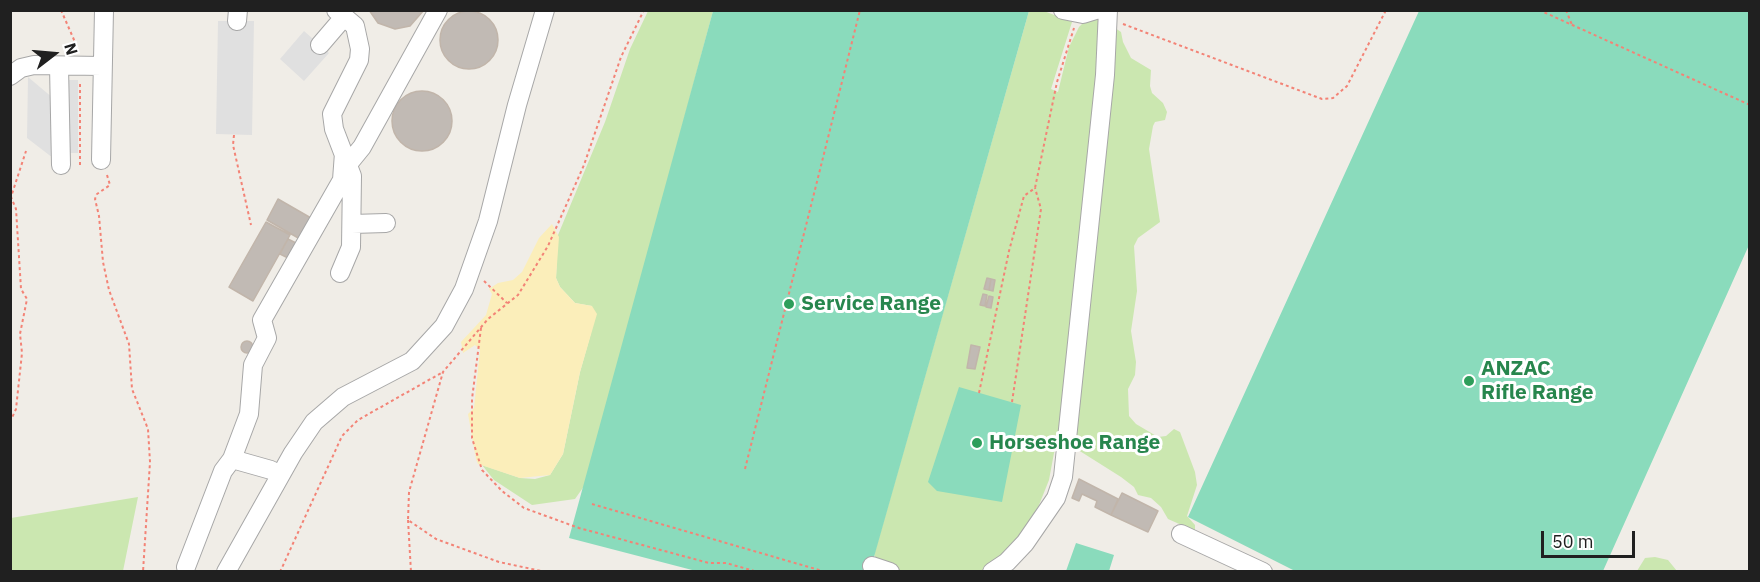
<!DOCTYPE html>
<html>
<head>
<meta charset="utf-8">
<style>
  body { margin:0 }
  #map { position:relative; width:1760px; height:582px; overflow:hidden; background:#f0ede7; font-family:"IBM Plex Sans",sans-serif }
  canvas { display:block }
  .frame { position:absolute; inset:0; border:12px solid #202020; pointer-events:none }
  .north { position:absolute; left:24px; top:24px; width:60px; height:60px; -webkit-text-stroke:4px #fff; paint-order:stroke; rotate:74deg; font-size:16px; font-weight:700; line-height:24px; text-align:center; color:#202020 }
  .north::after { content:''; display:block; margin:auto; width:21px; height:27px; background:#202020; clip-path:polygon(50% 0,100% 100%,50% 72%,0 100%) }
  .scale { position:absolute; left:1541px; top:531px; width:94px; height:27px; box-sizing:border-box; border:3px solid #202020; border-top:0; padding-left:8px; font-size:18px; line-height:21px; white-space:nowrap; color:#202020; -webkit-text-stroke:4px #fff; paint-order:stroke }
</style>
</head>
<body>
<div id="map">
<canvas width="1760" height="582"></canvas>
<div class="frame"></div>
<div class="north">N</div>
<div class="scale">50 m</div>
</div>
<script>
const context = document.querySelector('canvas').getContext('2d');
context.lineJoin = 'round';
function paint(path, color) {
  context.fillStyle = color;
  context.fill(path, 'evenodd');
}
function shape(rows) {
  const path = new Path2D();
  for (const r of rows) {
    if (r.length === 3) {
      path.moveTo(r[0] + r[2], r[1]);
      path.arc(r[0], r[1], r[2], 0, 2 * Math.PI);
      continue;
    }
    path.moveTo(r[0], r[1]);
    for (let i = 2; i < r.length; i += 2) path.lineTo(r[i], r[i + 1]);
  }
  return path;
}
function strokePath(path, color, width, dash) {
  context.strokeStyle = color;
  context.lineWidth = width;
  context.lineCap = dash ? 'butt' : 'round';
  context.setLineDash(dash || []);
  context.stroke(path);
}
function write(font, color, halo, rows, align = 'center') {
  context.font = font + ' "IBM Plex Sans",sans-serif';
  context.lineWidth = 6;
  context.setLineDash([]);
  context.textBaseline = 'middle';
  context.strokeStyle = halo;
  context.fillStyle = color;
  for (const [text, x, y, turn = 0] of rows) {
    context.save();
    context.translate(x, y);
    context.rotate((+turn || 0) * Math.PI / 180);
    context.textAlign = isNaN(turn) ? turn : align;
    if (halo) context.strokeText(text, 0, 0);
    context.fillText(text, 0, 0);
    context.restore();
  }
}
paint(shape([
  [648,11,713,11,587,482,575,499,532,505,494,480,482,465,520,478,535,479,550,475,563,454,580,372,591,333,592,306,575,303,560,287,556,278,558,235,605,122,630,49],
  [1029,11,1044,11,1072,22,1051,89,1058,92,1069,47,1079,27,1083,23,1097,18,1102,24,1063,433,1054,453,1049,480,1033,520,1017,545,987,569,976,571,900,571,883,567,874,555],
  [971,345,980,347,975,369,967,367],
  [1115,28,1121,32,1123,42,1131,58,1151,70,1150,86,1152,93,1163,103,1167,112,1165,120,1155,122,1153,126,1149,149,1160,222,1138,238,1134,246,1137,291,1131,331,1136,362,1135,375,1128,389,1129,416,1136,424,1158,437,1166,436,1174,429,1180,432,1195,472,1197,485,1187,516,1195,525,1195,531,1168,519,1161,507,1151,498,1138,495,1134,487,1121,477,1075,448],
  [138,497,123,571,11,571,11,518],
  [1655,557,1668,560,1677,571,1637,571,1645,558]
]), '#cbe7b0');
paint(shape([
  [552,224,559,237,556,278,560,287,575,303,592,306,597,314,580,372,563,454,550,475,520,478,478,464,476,459,468,414,474,408,480,350,475,345,463,353,461,342,486,315,492,294,489,289,498,283,513,280,522,272,539,238]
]), '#fbeeba');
paint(shape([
  [713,11,1029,11,870,571,696,571,569,538],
  [1419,11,1749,11,1749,245,1603,571,1295,571,1188,517],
  [959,387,1021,405,1002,502,937,491,928,482],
  [1076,543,1114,555,1109,571,1066,571]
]), '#8adbbc');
paint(shape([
  [218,21,254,21,252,135,216,134],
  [304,31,329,53,304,81,280,59],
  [28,77,53,98,53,158,27,138],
  [67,80,78,80,78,153,67,153]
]), '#e0e0e0');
const building = shape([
  [369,10,424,10,410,26,395,29,378,23,369,10],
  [469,40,29],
  [422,121,30],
  [278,199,311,218,300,239,267,220,278,199],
  [266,222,290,235,253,301,229,287,266,222],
  [288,239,298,244,290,259,280,254,288,239],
  [987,278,991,279,989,290,984,289,987,278],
  [991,279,995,280,993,291,989,290,991,279],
  [983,294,987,295,985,306,980,305,983,294],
  [989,296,993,297,991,308,986,307,989,296],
  [247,347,6],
  [971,345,980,347,975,369,967,368,971,345],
  [1079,479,1118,499,1111,515,1095,507,1097,501,1082,494,1079,501,1072,498,1079,479],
  [1122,493,1158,511,1148,532,1111,515,1122,493]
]);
paint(building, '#c1bab4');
strokePath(building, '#c1b5aa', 1.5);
const minor = shape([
  [336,10,355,26,360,49,359,60,332,114,334,129,352,176,351,247,340,273],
  [1063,10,1083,14,1096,10],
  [237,21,238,10],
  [320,45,344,17],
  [59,66,61,165],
  [10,76,21,68,34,65,102,66],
  [101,160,104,10],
  [349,163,362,147,438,10],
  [352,224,386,223],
  [232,459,271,470],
  [1181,534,1263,572],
  [872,566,890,572],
  [186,567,223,471,232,459,249,414,253,365,267,338,262,320,342,180,344,153],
  [226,572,293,453,314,422,343,397,412,361,444,326,464,289,488,221,517,105,545,10],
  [992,572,1007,562,1025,543,1056,498,1063,477,1105,75,1108,10]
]);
strokePath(minor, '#a7a7a7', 20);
strokePath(shape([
  [61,10,78,49],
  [1539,10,1750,105],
  [1566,10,1572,25],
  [1123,24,1322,99,1333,98,1347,86,1386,10],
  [234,135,233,145,251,225],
  [80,165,80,82],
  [107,175,110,185,97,194,95,199,99,216,103,262,109,290,129,344,132,389,148,429,150,462,143,572],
  [484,281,507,303],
  [481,328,472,399,472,438,482,470,502,491,524,508,579,528,709,563,726,563,758,572],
  [979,393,1009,251,1024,196,1035,188,1057,82,1074,28],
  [1012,402,1041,209,1035,188],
  [10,422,16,409,22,353,20,334,27,299,21,289,16,209,11,197,26,151],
  [745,469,860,10],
  [592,504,826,572],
  [408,520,411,572],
  [280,572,342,436,358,420,443,372],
  [546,572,499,562,436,539,408,520,409,492,443,372,488,319,518,295,548,246,584,165,621,57,644,10]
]), '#f38376', 2, [3, 3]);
strokePath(minor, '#fff', 18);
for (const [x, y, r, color] of [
  [789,304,6,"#2e9e5b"],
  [1469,381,6,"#2e9e5b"],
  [977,443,6,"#2e9e5b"]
]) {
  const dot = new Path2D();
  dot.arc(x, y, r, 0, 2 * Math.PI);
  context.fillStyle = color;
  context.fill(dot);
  strokePath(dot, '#fff', 2);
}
write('bold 21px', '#27864d', '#fff', [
  ["Service Range",801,304],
  ["ANZAC",1481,369],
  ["Rifle Range",1481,393],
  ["Horseshoe Range",989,443]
], 'left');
</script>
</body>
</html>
